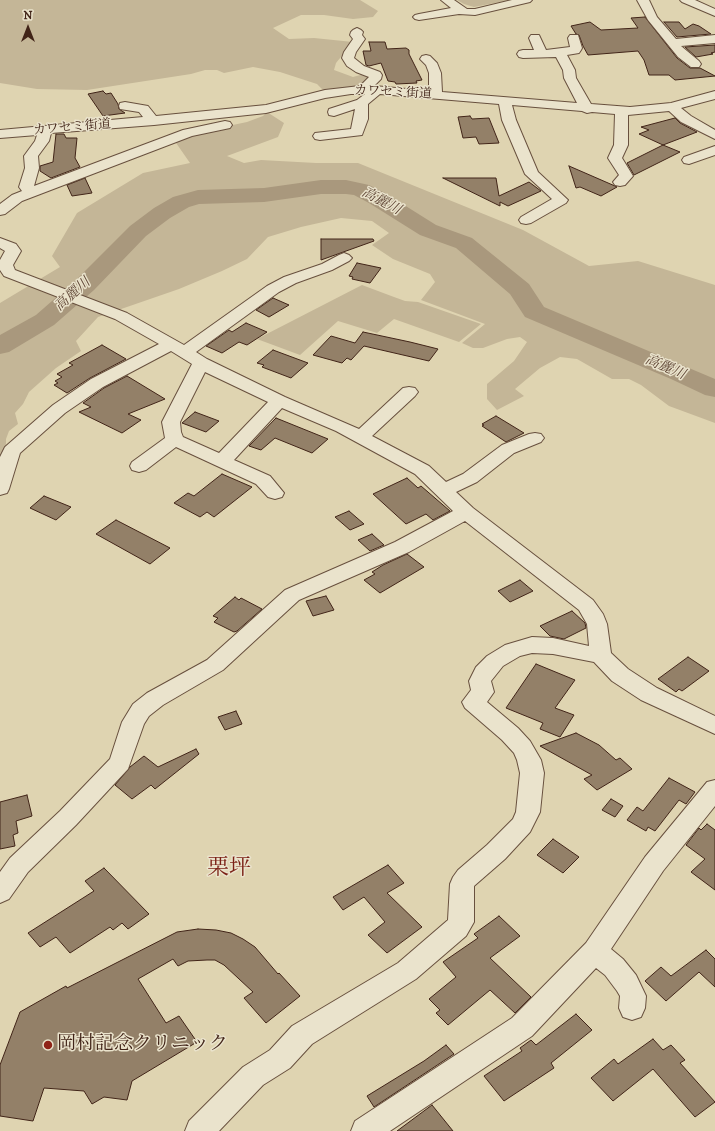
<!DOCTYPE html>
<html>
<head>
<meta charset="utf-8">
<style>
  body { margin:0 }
  #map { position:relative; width:715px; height:1131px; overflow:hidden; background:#dfd4b1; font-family:"IM FELL DW Pica",serif }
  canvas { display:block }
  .north { position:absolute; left:8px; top:8px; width:40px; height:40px; -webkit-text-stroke:3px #eae3cc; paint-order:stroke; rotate:0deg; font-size:11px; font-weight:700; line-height:16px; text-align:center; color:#412418 }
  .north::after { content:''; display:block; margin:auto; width:14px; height:18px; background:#412418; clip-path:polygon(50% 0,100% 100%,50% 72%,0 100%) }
</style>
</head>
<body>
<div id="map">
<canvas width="715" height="1131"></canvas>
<div class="north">N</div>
</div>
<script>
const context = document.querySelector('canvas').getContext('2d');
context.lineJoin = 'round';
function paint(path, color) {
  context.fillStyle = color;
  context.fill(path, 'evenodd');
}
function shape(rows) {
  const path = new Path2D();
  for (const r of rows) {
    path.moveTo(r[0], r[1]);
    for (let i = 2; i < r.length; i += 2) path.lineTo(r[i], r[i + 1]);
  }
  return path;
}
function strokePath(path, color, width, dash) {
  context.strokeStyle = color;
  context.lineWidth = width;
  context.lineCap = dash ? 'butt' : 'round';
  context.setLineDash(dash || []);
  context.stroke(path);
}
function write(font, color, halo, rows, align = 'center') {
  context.font = font + ' "IM FELL DW Pica","Noto Serif JP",serif';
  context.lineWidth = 3;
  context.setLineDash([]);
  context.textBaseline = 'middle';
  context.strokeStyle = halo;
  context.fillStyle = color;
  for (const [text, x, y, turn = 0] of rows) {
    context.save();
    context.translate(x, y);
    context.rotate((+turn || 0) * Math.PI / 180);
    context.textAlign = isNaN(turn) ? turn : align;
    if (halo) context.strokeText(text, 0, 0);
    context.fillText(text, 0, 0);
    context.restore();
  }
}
paint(shape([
  [0,0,360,0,378,11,373,17,353,19,324,15,301,15,273,28,289,39,314,38,353,42,336,63,334,70,353,77,364,74,373,75,364,86,323,90,317,84,280,72,253,67,224,73,217,70,205,70,191,74,87,90,37,89,0,83],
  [457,0,510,0,474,7,464,4],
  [267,112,284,123,278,137,227,156,244,163,261,160,316,163,358,163,523,230,589,266,638,261,715,285,715,423,669,406,641,385,629,379,612,379,577,359,560,357,540,368,515,389,524,396,497,410,487,399,487,384,514,361,527,342,520,337,507,339,483,348,473,348,462,343,485,324,421,300,435,282,430,274,393,259,372,245,389,233,372,221,341,218,301,227,268,237,247,259,222,271,179,289,98,317,76,341,81,351,56,368,29,392,23,404,15,413,18,424,9,431,6,439,6,450,0,476,0,303,60,267,52,256,77,213,143,173,190,163,174,140,190,134,247,122,263,116],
  [362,285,394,297,405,301,418,302,481,324,459,342,394,319,377,333,338,321,300,355,257,339]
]), '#c4b697');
paint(shape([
  [321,180,346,180,369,185,385,193,436,225,472,238,529,284,544,307,715,379,715,397,705,395,671,379,525,317,510,294,456,248,420,235,369,203,354,195,346,194,321,194,264,202,199,204,189,207,170,218,146,236,94,290,54,325,9,352,0,354,0,335,36,315,76,280,130,226,154,208,173,197,198,190,264,188,321,180]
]), '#a9987d');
const building = shape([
  [645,17,677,58,690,68,700,68,715,76,675,80,669,75,649,75,644,60,638,51,588,55,583,46,579,35,576,34,571,26,590,22,601,30,638,28,631,18,645,17],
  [664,22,679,22,685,29,693,24,699,26,711,34,677,37,664,22],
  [369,42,385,42,387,49,406,48,409,50,409,54,422,80,416,81,417,83,396,84,395,82,388,81,381,63,369,66,366,65,363,51,371,51,369,42],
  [715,45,715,52,711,53,713,54,696,57,685,47,715,45],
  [103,91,106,94,111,93,118,104,119,109,125,113,103,116,88,94,103,91],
  [470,116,472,119,489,118,499,143,479,144,476,137,463,138,458,117,470,116],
  [675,118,680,123,697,132,663,145,639,134,649,130,641,127,675,118],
  [56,134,64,134,66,138,77,138,75,158,80,167,51,178,40,171,40,166,53,162,56,134],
  [663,145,680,152,634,175,627,163,663,145],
  [569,166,615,186,617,187,601,196,580,187,576,188,569,166],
  [85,178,92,193,72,196,67,185,85,178],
  [443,178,496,178,499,196,529,182,541,191,508,206,500,202,500,206,443,178],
  [321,239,373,239,374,241,321,260,321,239],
  [357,263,381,268,370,283,352,279,353,277,349,276,357,263],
  [273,298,289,305,269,317,256,310,273,298],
  [246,323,267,332,247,345,239,342,222,353,206,346,229,330,232,332,246,323],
  [363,332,410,342,438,349,429,361,364,346,351,360,347,358,342,363,313,355,331,336,355,343,363,332],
  [102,345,126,359,90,378,67,393,54,385,58,383,55,381,62,377,57,374,73,365,69,363,102,345],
  [273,350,308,363,291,378,262,367,264,365,257,363,273,350],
  [127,376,165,399,128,414,141,420,122,433,79,412,91,407,83,403,104,388,127,376],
  [195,412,219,421,206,432,182,423,195,412],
  [496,416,524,433,506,442,482,426,484,425,482,424,496,416],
  [276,418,328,439,312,453,275,438,261,450,249,446,276,418],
  [222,474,252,487,214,517,207,512,200,517,174,503,188,493,194,496,222,474],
  [407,478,418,488,421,486,450,511,433,520,426,514,406,524,373,494,407,478],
  [44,496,71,507,56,520,30,508,44,496],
  [349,511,364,524,350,530,335,517,349,511],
  [116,520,170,548,150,564,96,534,116,520],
  [372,534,384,545,370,551,358,540,372,534],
  [407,554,424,567,380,593,364,580,375,574,372,572,383,565,407,554],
  [520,580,533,591,510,602,498,591,520,580],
  [326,596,334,610,313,616,306,601,326,596],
  [235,597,239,600,241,598,262,609,237,631,234,632,214,622,218,618,213,616,235,597],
  [572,611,585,623,586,628,564,639,550,636,540,626,572,611],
  [688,657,709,671,682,691,679,689,676,692,658,679,688,657],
  [536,664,575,680,555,708,574,715,560,737,540,729,543,723,506,708,536,664],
  [236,711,242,724,225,730,218,717,236,711],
  [576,733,599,745,616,760,620,758,632,769,597,790,584,779,592,775,540,746,576,733],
  [196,749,199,754,155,789,151,785,132,799,115,785,130,767,144,756,158,767,196,749],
  [669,778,695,792,686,804,679,800,655,831,648,827,646,831,627,820,637,807,643,811,669,778],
  [27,795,32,816,16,821,18,833,13,835,15,846,0,849,0,802,27,795],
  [611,799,623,806,615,817,602,810,611,799],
  [707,824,715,830,715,890,691,872,705,859,686,845,699,828,701,830,707,824],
  [553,839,579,857,563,873,537,855,553,839],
  [388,865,404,883,387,893,422,927,387,953,368,935,385,922,364,897,343,910,333,897,388,865],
  [104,868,149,914,128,929,122,923,113,930,110,927,70,953,56,937,40,947,28,933,94,891,85,881,104,868],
  [499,916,520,936,490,958,531,997,515,1013,490,990,448,1025,436,1013,440,1010,429,999,456,977,443,962,478,938,474,934,499,916],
  [198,929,216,930,231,933,243,939,255,947,278,974,279,973,300,996,266,1023,244,998,253,992,224,965,215,960,207,960,188,961,178,966,173,959,138,979,166,1023,179,1016,197,1042,132,1081,127,1100,104,1097,92,1104,84,1091,44,1088,33,1121,0,1116,0,1065,20,1012,66,986,67,988,177,932,198,929],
  [706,950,715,959,715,987,699,972,666,1001,645,981,661,967,671,976,706,950],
  [576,1014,592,1030,551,1063,554,1068,504,1101,484,1076,522,1051,520,1048,531,1040,536,1045,576,1014],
  [653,1039,663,1050,671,1045,685,1060,680,1063,715,1102,695,1117,653,1069,613,1101,591,1078,614,1059,618,1064,653,1039],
  [446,1045,454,1054,374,1107,367,1096,424,1061,446,1045],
  [432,1105,453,1131,397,1131,432,1105]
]);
paint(building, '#938068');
strokePath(building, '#412418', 1);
const minor = shape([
  [441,0,454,0,467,9,475,9,512,0,532,0,530,2,475,15,459,14,419,20,415,19,413,17,415,15,419,14,451,8,441,0],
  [637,0,649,0,657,17,676,39,715,35,715,43,681,46,699,61,701,64,699,67,691,67,678,57,648,20,637,0],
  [680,0,695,0,715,9,715,16,682,2,680,0],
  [357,28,361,30,363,32,362,35,365,39,356,52,354,58,364,66,380,72,382,75,381,79,374,86,429,91,429,73,426,65,420,59,422,56,426,55,430,56,437,63,441,73,442,92,577,103,564,78,563,70,556,57,523,58,519,57,517,54,519,51,523,50,534,50,529,38,531,35,539,35,546,50,570,47,568,38,570,35,578,35,582,48,581,50,579,53,567,55,575,70,576,78,591,104,630,107,671,103,715,91,715,99,681,108,691,116,715,130,715,139,681,122,669,111,628,115,628,145,622,158,633,176,625,185,620,186,615,185,613,182,619,175,608,158,614,145,615,114,592,112,587,113,582,111,512,105,516,120,538,172,568,200,566,203,531,223,526,224,521,223,519,220,521,217,552,199,525,174,502,120,499,104,380,94,368,104,368,119,362,135,320,140,315,139,313,136,315,133,351,129,355,109,334,116,329,115,328,112,329,109,357,100,365,94,351,94,325,98,266,113,154,125,51,133,49,141,38,156,39,168,34,186,183,130,225,121,230,122,232,125,230,128,192,136,22,201,5,214,0,215,0,204,12,195,22,191,19,187,25,168,24,156,35,141,37,135,0,138,0,130,143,117,139,112,120,109,119,106,120,103,125,102,148,106,156,116,266,105,325,90,360,86,369,77,356,72,347,66,342,58,344,52,353,39,350,35,351,32,353,30,357,28],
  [715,146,715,155,689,164,684,163,682,160,684,157,715,146],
  [0,238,16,244,21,251,13,265,15,270,127,313,184,345,267,286,284,277,322,264,339,255,344,253,349,255,352,258,349,261,332,270,296,283,279,292,196,352,207,359,285,397,359,429,403,388,409,387,415,388,418,392,415,396,372,436,429,466,446,482,463,474,502,445,529,434,535,433,541,434,544,438,541,442,514,453,477,482,456,492,473,508,593,600,603,614,607,624,611,653,628,669,657,688,715,716,715,734,641,700,612,681,594,662,553,654,532,653,520,656,503,666,491,681,494,692,487,702,518,728,530,741,541,760,544,773,540,812,530,832,505,859,474,886,474,922,466,936,416,979,312,1044,290,1068,263,1085,219,1131,185,1131,189,1121,243,1067,270,1050,292,1026,398,963,448,920,450,884,453,877,458,870,487,845,513,819,516,812,520,773,517,760,514,753,502,740,465,708,462,702,471,690,469,681,476,667,487,656,505,645,532,637,553,638,589,646,587,624,579,610,465,521,409,552,299,600,223,670,163,705,149,716,144,724,128,769,76,825,28,872,9,899,0,903,0,872,10,858,60,811,110,759,122,722,133,704,147,693,207,660,285,590,395,542,453,511,415,474,336,431,282,408,234,460,270,476,284,493,282,497,275,499,268,497,256,484,176,447,146,470,139,472,132,470,130,466,132,462,165,438,162,422,192,364,171,351,103,387,65,413,20,453,9,489,7,493,0,495,0,457,5,447,53,405,91,379,159,344,115,319,4,276,0,270,0,260,5,251,0,248,0,238],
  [205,372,268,402,219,453,183,437,181,432,180,422,205,372],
  [715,780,715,806,663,871,611,949,623,959,636,975,646,996,645,1008,641,1017,632,1020,623,1017,619,1008,620,996,617,991,605,975,596,968,532,1036,390,1131,351,1131,355,1121,512,1018,586,943,645,857,707,782,715,780]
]);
strokePath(minor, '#68503e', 2);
paint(minor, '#eae3cc');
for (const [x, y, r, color] of [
  [48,1045,5,"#8f2418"]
]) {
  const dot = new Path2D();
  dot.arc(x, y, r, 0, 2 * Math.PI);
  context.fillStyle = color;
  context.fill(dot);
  strokePath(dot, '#eae3cc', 1.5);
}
write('13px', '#412418', '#eae3cc', [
  ["カワセミ街道",393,93,3],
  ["カワセミ街道",72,128,-5]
]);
write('italic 14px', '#604736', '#eae3cc', [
  ["高麗川",381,202,28],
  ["高麗川",73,295,-42],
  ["高麗川",665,368,23]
]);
write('19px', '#412418', '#eae3cc', [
  ["岡村記念クリニック",57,1045]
], 'left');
write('22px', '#7a1f14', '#eae3cc', [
  ["栗坪",229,869]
]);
</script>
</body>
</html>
